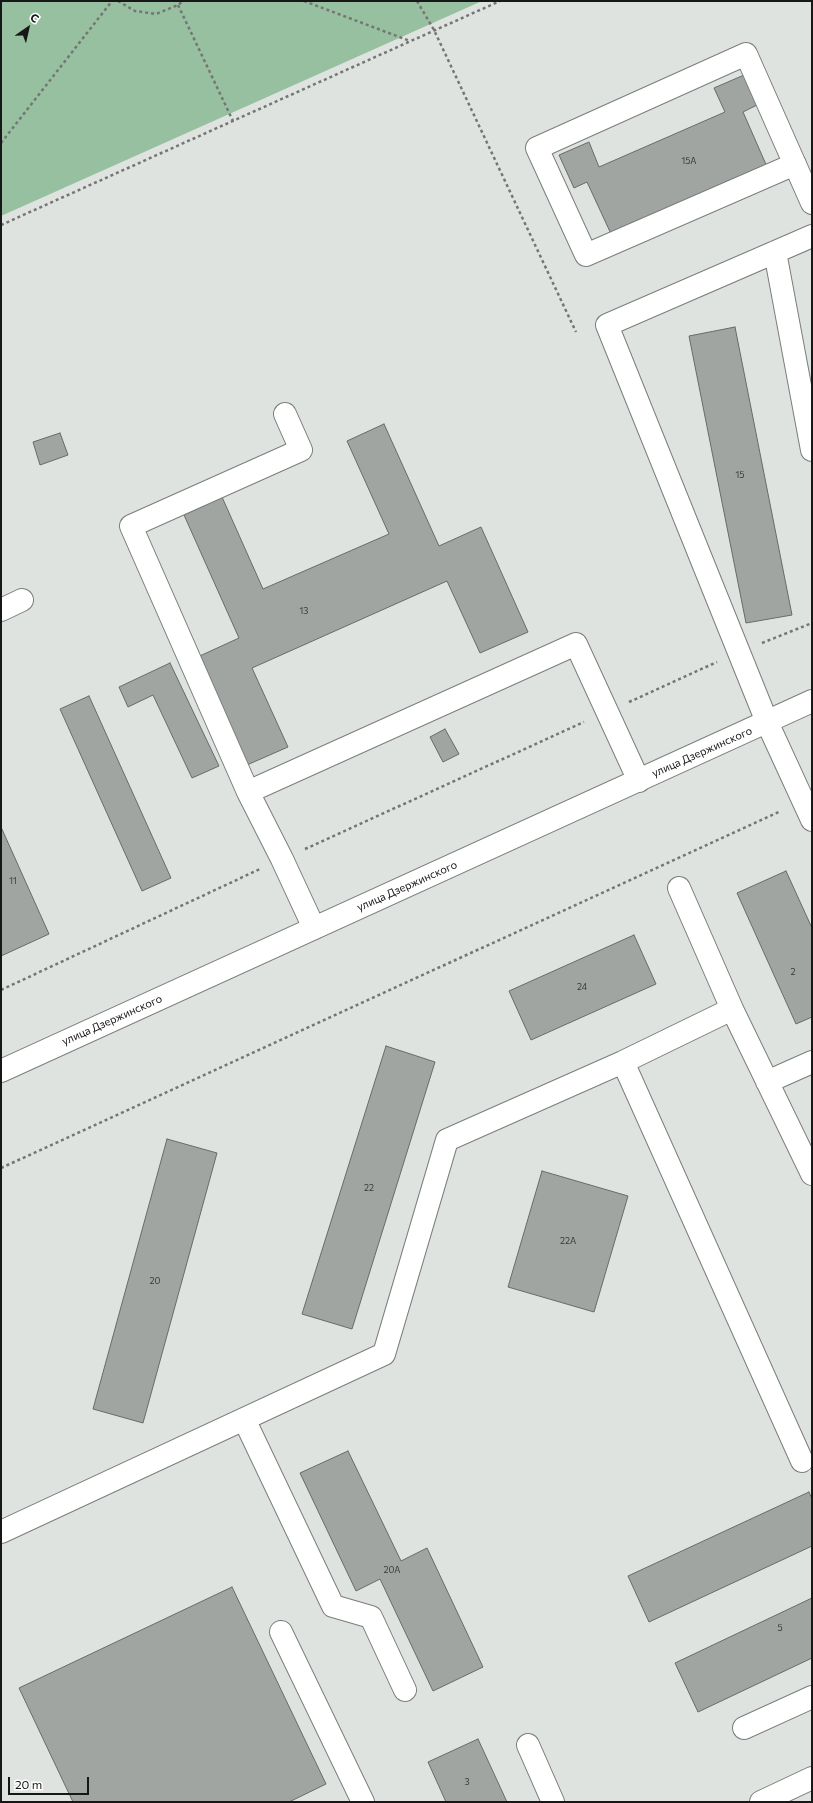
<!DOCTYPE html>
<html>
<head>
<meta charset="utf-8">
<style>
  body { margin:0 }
  #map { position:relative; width:813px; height:1803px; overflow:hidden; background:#dfe3e0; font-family:Commissioner,sans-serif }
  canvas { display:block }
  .frame { position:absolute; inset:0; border:2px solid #161716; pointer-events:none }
  .north { position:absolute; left:8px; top:8px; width:40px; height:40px; -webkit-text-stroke:3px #fff; paint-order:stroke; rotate:34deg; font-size:11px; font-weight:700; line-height:16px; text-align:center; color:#161716 }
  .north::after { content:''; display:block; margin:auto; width:14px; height:18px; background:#161716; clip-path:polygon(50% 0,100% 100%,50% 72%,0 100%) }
  .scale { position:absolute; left:8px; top:1777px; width:81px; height:18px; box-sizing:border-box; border:2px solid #161716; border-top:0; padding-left:5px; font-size:12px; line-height:14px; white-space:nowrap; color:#161716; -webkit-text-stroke:3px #fff; paint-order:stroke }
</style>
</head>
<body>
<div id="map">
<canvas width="813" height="1803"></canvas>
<div class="frame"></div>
<div class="north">С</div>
<div class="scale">20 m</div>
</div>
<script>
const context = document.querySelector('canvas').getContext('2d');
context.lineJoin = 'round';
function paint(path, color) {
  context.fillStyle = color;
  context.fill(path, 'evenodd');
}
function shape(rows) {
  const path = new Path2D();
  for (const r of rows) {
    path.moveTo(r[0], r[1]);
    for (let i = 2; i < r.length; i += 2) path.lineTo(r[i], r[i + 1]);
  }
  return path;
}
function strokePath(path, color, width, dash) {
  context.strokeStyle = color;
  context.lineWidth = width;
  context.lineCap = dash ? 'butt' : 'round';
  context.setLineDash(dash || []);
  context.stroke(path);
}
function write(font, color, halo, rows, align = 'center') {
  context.font = font + ' Commissioner,sans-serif';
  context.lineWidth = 3.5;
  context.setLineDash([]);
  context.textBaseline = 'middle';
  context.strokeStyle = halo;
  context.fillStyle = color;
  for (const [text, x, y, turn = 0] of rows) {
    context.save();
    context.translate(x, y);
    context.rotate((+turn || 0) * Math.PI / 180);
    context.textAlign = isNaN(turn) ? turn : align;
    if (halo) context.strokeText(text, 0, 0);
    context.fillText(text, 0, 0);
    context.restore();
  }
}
paint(shape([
  [1,1,482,1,1,216]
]), '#97c0a1');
const building = shape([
  [744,75,757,105,743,112,768,169,612,236,587,182,574,188,559,155,589,142,599,167,725,112,714,88,744,75],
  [735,327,792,615,746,623,689,336,735,327],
  [384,424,439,546,481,527,528,632,480,653,447,581,252,668,288,747,240,768,191,660,239,638,184,515,222,497,263,589,389,534,347,441,384,424],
  [60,433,68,455,40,465,33,442,60,433],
  [170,663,219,766,192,778,153,695,128,707,119,687,170,663],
  [89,696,171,878,142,891,60,709,89,696],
  [445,729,459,754,443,762,430,737,445,729],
  [1,827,49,934,1,956,1,827],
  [786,871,812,928,812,1017,796,1024,737,893,786,871],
  [634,935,656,984,531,1040,509,991,634,935],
  [386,1046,435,1062,352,1329,302,1314,386,1046],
  [167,1139,217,1153,143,1423,93,1409,167,1139],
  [542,1171,628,1196,594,1312,508,1287,542,1171],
  [348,1451,401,1561,427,1548,483,1667,433,1691,380,1579,356,1591,300,1473,348,1451],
  [809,1492,812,1499,812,1546,649,1622,628,1576,809,1492],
  [232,1587,326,1784,289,1802,73,1802,19,1688,232,1587],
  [812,1598,812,1658,698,1712,675,1663,812,1598],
  [478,1739,507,1802,446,1802,428,1762,478,1739]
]);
paint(building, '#a1a5a2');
strokePath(building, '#676b68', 1);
const minor = shape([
  [795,164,586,255,537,148,746,54,812,203],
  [812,236,607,325,767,722,812,820],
  [775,252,812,450],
  [285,414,301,450,131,526,248,792,282,859,314,928],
  [1,610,22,600],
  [248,792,576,644,639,781],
  [679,888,732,1009],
  [623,1062,802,1461],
  [767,1082,812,1062],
  [244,1419,333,1606,371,1617,405,1690],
  [1,1532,384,1354,447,1140,623,1062,732,1009,812,1174],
  [281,1632,363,1802],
  [744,1728,812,1697],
  [528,1745,553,1802],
  [761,1802,812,1778]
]);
const major = shape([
  [1,1071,812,701]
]);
strokePath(minor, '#7a7e7b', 24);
strokePath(major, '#7a7e7b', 24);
strokePath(shape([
  [118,1,135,11,156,14,178,5,183,1],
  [304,1,410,41],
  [417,1,434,30,576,332],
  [178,5,233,121],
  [1,143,112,1],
  [1,225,500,1],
  [762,643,812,623],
  [629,702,717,662],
  [305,849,584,722],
  [1,990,260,869],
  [1,1168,781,811]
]), '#747674', 2.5, [3, 3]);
strokePath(minor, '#fff', 22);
strokePath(major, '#fff', 22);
write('9px', '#393a39', null, [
  ["15А",689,161],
  ["15",740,475],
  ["13",304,611],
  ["11",13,881],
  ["2",793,972],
  ["24",582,987],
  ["22",369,1188],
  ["22А",568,1241],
  ["20",155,1281],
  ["20А",392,1570],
  ["5",780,1628],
  ["3",467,1782]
]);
write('11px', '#161716', '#fff', [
  ["улица Дзержинского",702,752,-24],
  ["улица Дзержинского",407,886,-24],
  ["улица Дзержинского",112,1020,-24]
]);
</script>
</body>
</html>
